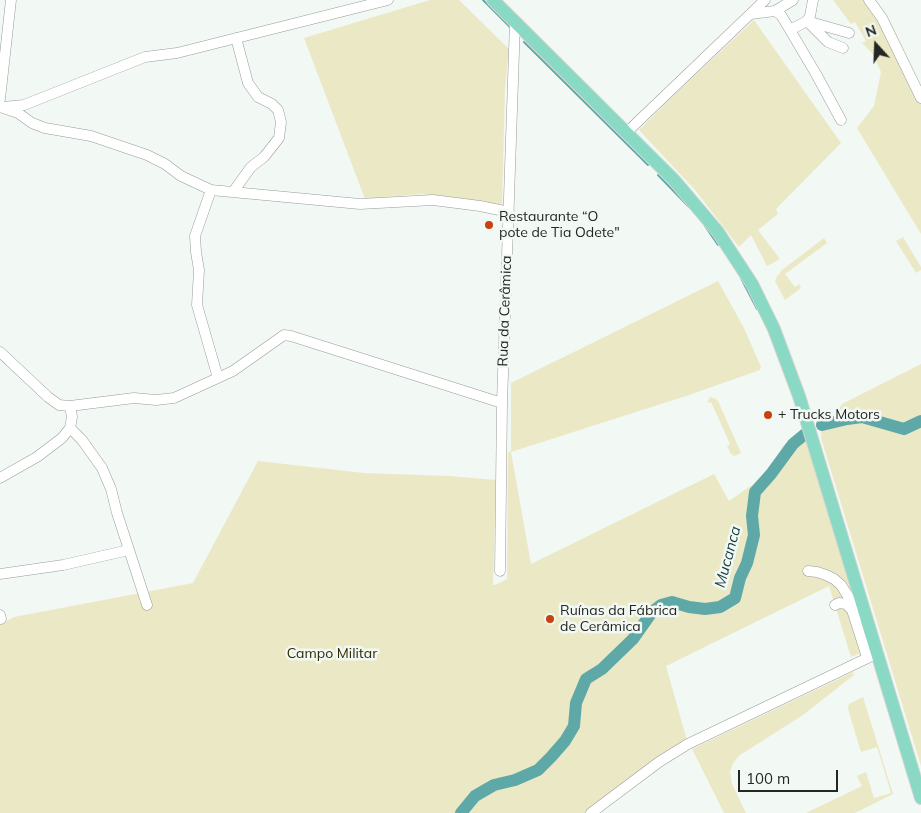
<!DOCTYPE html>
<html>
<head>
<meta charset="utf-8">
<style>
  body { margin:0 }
  #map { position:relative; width:921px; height:813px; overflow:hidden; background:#f2f8f3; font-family:Mulish,sans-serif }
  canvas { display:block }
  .north { position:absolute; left:851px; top:20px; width:50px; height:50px; -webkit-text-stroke:4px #f2f8f3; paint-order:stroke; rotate:340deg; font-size:14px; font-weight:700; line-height:20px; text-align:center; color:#242624 }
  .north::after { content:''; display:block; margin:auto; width:18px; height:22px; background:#242624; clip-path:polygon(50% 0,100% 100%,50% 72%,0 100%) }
  .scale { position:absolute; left:738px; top:770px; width:100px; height:22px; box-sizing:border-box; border:2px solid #242624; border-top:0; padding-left:6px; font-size:15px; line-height:18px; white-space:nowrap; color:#242624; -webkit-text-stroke:4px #f2f8f3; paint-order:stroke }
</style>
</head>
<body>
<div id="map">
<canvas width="921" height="813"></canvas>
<div class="north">N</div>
<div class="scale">100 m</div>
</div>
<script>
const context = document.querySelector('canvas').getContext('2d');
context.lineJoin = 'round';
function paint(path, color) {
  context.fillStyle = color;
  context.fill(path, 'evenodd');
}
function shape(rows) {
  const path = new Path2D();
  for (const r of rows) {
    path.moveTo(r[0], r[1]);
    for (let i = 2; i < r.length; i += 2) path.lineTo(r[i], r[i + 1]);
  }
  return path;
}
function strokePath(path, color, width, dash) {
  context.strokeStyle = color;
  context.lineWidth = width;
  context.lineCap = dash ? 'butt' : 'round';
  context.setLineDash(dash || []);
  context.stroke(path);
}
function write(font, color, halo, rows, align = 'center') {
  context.font = font + ' Mulish,sans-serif';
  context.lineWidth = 5;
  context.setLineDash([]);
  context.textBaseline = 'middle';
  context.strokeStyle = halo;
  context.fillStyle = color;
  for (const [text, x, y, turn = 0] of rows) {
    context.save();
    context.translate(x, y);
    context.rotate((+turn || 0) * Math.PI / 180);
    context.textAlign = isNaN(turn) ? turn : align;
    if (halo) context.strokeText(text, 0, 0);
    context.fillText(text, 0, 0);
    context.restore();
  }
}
paint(shape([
  [430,0,459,0,509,49,505,89,502,205,421,194,365,199,304,38],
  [833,0,869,0,921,98,921,234,857,128,874,106,881,72,872,53,862,43,866,41,855,22,851,24],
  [754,20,841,143,776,209,778,214,758,230,780,259,767,266,751,235,739,247,695,190,639,130,674,95],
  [903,237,921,267,921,270,916,273,896,241],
  [824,238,827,243,785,274,795,287,799,284,801,288,785,300,775,281,776,278,782,270],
  [718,281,744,328,761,367,760,370,689,395,511,452,531,564,714,474,729,501,772,471,782,447,792,437,804,430,871,649,851,657,829,586,666,666,688,744,591,813,0,813,0,625,14,617,193,583,258,461,364,473,449,476,496,480,493,585,495,585,507,579,508,452,511,451,511,383],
  [921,364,921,766,821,438,822,425,832,418,842,404],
  [710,397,716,399,719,403,741,453,734,456,731,454,727,446,730,444,711,402,707,403],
  [853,672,854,675,803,715,740,755,733,763,730,772,732,784,746,813,724,813,692,749],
  [863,697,893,794,855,813,806,813,862,786,857,776,866,772,874,798,891,793,877,747,861,752,848,709,849,704]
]), '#ebe9c5');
strokePath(shape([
  [483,0,511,28],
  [524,42,648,165],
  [658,175,689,207],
  [705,226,718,245],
  [741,278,757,309]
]), '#5ea8a7', 2);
strokePath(shape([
  [822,425,847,419,862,417,904,429,921,421],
  [461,813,475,796,494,785,515,780,538,770,551,757,565,741,574,726,576,703,586,679,602,669,633,639,652,612,661,605,672,602,689,607,705,609,720,607,735,598,740,578,747,563,754,535,752,516,755,492,771,474,793,444,805,434]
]), '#5ea8a7', 12);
const minor = shape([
  [813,0,810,16,807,21,828,42,843,48],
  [869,0,882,18,921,98],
  [775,11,781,15,790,30],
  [751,14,775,11,793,0],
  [0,99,11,0],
  [0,107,18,113,32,123,45,128,91,136,147,155,165,164,181,176,211,190,360,204,433,200,480,206,509,212],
  [3,107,24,105,145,57,177,53,388,0],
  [841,120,816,74,790,30,807,21,849,33],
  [627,132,765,0],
  [211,190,195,236,196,252,199,270,197,305,218,378],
  [233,192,251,167,264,157,279,138,281,122,278,110,272,104,258,97,248,83,236,38],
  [0,352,48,397,59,405,70,406,134,398,156,400,174,398,233,371,284,335,291,336,502,403],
  [70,428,82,440,102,468,111,489,117,513,147,605],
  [0,478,37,457,62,438,70,428,72,417,70,406],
  [500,571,502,403,515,22],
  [808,571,817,572,826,575,834,579,841,585,851,601,856,619],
  [0,574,63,565,129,550],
  [835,605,839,603,846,604,852,610,867,657],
  [0,615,1,619],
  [591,813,659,762,688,744,878,653]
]);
const major = shape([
  [493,0,674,180,718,232,752,284,774,329,799,396,921,798]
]);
strokePath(minor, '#979c97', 11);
strokePath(major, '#d3d4d3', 14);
strokePath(minor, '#fff', 10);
strokePath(major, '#8ad9c5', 12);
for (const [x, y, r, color] of [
  [489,225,5,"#c9410c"],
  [768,415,5,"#c9410c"],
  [550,619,5,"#c9410c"]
]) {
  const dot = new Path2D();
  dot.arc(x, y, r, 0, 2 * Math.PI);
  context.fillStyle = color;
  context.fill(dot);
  strokePath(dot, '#f2f8f3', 2);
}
write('14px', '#242624', '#f2f8f3', [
  ["Restaurante “O",499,217],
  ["pote de Tia Odete\"",499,233],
  ["+ Trucks Motors",778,415],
  ["Ruínas da Fábrica",560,611],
  ["de Cerâmica",560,627]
], 'left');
write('14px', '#242624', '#f2f8f3', [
  ["Rua da Cerâmica",505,311,-88]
]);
write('14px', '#312d00', '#f2f8f3', [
  ["Campo Militar",332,654]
]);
write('italic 15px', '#1d4141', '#f2f8f3', [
  ["Mucanca",728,557,-75]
]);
</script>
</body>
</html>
